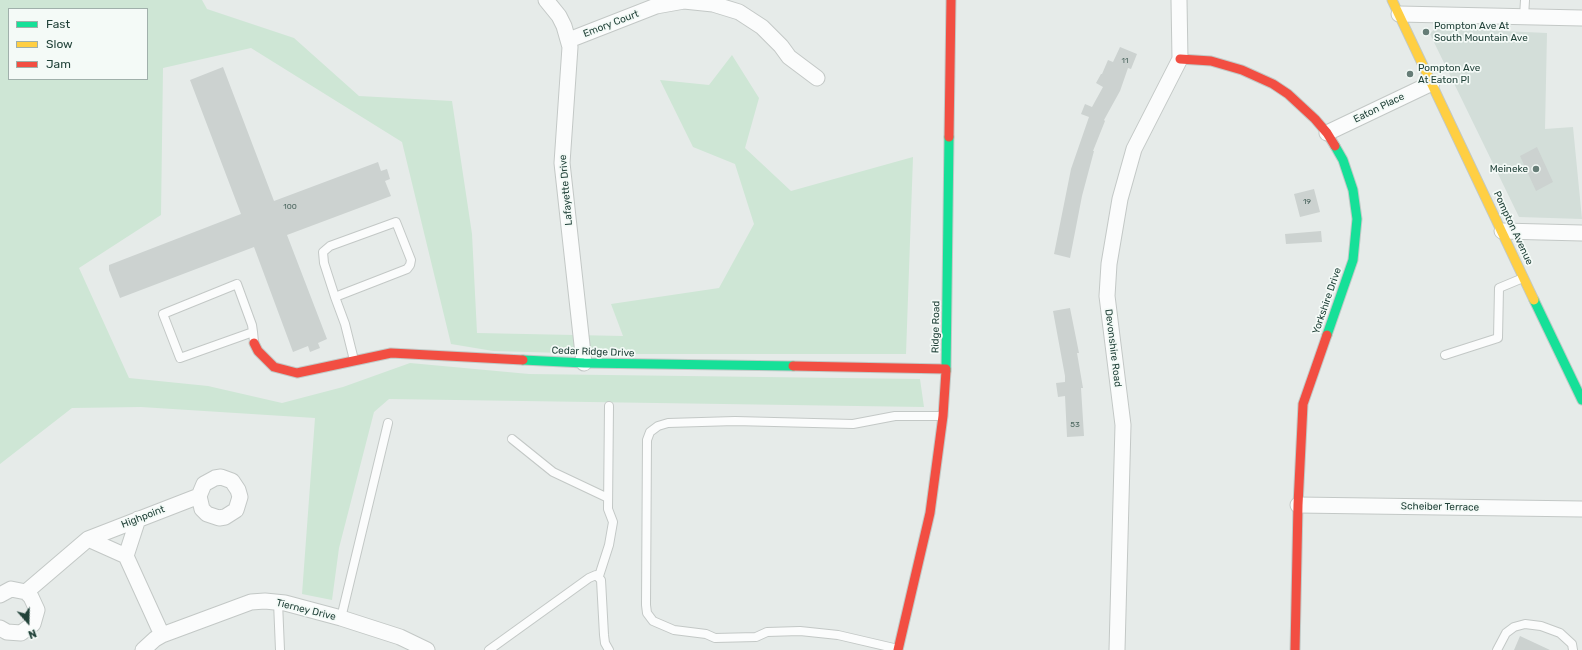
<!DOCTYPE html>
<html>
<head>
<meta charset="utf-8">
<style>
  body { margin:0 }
  #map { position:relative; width:1582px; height:650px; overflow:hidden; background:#e6ebe9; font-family:Rubik,sans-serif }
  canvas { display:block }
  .legend { position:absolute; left:8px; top:8px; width:140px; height:72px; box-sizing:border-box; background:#f4faf7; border:1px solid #a0b0ab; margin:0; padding:5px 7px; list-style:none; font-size:12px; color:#214239 }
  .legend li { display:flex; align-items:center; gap:8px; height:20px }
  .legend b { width:20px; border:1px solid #a0b0ab }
  .north { position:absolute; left:8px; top:602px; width:40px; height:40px; -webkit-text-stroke:3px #f4faf7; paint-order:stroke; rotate:160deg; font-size:11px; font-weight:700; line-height:16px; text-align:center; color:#214239 }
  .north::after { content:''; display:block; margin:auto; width:14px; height:18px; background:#214239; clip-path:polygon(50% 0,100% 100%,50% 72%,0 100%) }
</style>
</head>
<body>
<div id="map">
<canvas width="1582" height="650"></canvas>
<ul class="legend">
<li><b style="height:5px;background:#16e098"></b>Fast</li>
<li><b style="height:5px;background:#ffcf43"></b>Slow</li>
<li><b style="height:5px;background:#f24e42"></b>Jam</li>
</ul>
<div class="north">N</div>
</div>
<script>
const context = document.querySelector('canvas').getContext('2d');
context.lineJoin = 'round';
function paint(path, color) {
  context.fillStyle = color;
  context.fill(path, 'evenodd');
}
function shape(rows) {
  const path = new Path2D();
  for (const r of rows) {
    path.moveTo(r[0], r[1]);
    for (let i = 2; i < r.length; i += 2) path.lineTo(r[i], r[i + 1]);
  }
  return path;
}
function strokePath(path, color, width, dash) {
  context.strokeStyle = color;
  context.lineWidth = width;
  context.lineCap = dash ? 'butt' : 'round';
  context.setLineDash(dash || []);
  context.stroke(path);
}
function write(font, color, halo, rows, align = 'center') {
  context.font = font + ' Rubik,sans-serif';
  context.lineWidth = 3.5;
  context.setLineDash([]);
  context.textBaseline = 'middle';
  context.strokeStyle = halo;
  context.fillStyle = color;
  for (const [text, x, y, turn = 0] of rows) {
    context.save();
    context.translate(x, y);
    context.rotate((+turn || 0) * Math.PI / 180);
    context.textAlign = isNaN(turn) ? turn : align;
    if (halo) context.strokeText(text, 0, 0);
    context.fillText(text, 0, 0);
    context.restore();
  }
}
paint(shape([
  [1435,28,1547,33,1545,129,1573,127,1582,219,1519,217,1430,34]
]), '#d3ded9');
paint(shape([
  [0,0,202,0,207,9,294,38,359,96,452,101,472,234,477,333,623,336,611,304,719,288,754,224,735,164,693,147,660,80,709,85,732,55,759,98,745,148,791,191,913,157,906,354,598,354,493,351,451,344,402,142,251,48,163,68,161,215,79,268,129,378,208,386,282,403,343,387,410,363,529,374,920,379,924,407,389,399,374,412,339,548,332,600,302,594,315,418,141,407,72,408,0,464],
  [9,9,147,9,147,79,9,79]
]), '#cee6d5');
paint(shape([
  [1120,47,1137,54,1131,69,1128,68,1120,91,1104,120,1105,121,1093,151,1094,151,1082,196,1070,258,1054,254,1071,169,1089,117,1081,114,1085,104,1092,107,1103,87,1096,83,1101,74,1102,74,1108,60,1113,62],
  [223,67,274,201,378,162,381,171,387,169,390,179,385,181,391,196,287,235,327,339,318,343,320,348,310,352,308,346,293,352,254,247,120,298,109,270,109,265,241,214,190,80],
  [1537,147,1553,182,1536,191,1520,156],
  [1314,189,1320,212,1300,217,1294,194],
  [1321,231,1322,242,1286,244,1285,234],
  [1070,308,1079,353,1077,353,1083,388,1081,388,1084,436,1067,437,1065,396,1058,397,1056,383,1065,382,1065,376,1053,311],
  [1520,636,1550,650,1514,650]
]), '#ccd2d0');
const lane = shape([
  [1524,17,1525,0],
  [335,297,407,269,410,265,411,260,396,222,330,246,323,252,324,263,335,297,345,324,354,360],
  [253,332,180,358,163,314,237,284,252,325,253,332,254,342],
  [1445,355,1498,338,1499,288,1523,278],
  [512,439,553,472,608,498],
  [599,576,609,545,613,522,608,509,609,406],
  [278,602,280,650],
  [341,618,388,423],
  [898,649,838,635,800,631,767,632,756,637,715,638,706,634,674,630,653,621,647,613,646,605,647,440,650,432,658,426,668,423,735,421,853,424,895,416,941,416],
  [489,650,589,578,596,575,601,580,604,635,605,643,609,650],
  [1497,650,1506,633,1514,627,1525,624,1541,626,1560,633,1572,644,1573,650]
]);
const street = shape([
  [546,0,559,16,564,26,570,47,562,163,584,363],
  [1399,14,1582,18],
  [569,40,656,6,684,1,713,4,739,12,762,27,781,46,789,57,817,78],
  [1327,133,1432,83],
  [1502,231,1582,233],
  [1298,505,1582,509],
  [138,519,126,556,162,635],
  [88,539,126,556],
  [26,592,88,539,199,496,202,509,207,514,219,518,225,517,236,510,240,497,238,490,232,481,221,477,215,478,204,484,199,496],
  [0,595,11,589,26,592,31,597,37,610,33,624,21,633,7,632,0,628],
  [143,650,155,639,162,635,251,602,265,601,285,603,341,618,400,637,427,650],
  [1117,650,1123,425,1107,296,1109,264,1120,199,1134,149,1180,59,1179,0]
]);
const fast = shape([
  [1534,300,1582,400],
  [1327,335,1353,260,1357,219,1353,190,1343,160,1335,146],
  [523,360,584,363,793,366],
  [946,371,949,137]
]);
const slow = shape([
  [1392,0,1534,300]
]);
const jam = shape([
  [1180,59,1211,61,1242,70,1273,84,1288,94,1315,119,1327,133,1335,146],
  [949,137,951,0],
  [254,343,258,351,274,367,297,373,391,353,523,360],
  [793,366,946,369],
  [898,650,930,513,943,416,946,371],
  [1295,650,1298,505,1303,404,1327,335]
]);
strokePath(lane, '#c3c8c6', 10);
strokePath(street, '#c3c8c6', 17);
strokePath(fast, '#c1c9c6', 11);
strokePath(slow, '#c1c9c6', 11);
strokePath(jam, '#c1c9c6', 11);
strokePath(lane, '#fbfcfc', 8);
strokePath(street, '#fbfcfc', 15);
strokePath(fast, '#16e098', 9);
strokePath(slow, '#ffcf43', 9);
strokePath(jam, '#f24e42', 9);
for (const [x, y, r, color] of [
  [1426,32,4,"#667d77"],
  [1410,74,4,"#667d77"],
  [1536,169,4,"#667d77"]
]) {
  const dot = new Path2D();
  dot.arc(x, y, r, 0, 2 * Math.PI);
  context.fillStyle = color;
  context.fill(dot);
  strokePath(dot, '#f4faf7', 1.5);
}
write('8px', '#4d6760', null, [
  ["11",1125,61],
  ["19",1307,202],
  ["100",290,207],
  ["53",1075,425]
]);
write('10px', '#214239', '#f4faf7', [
  ["Emory Court",611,24,-21],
  ["Eaton Place",1379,108,-26],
  ["Lafayette Drive",566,190,-95],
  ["Pompton Avenue",1513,228,65],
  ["Yorkshire Drive",1327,301,-71],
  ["Ridge Road",936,327,-89],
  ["Devonshire Road",1113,348,83],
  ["Cedar Ridge Drive",593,352,2],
  ["Scheiber Terrace",1440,507,1],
  ["Highpoint",143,517,-21],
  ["Tierney Drive",306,610,14]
]);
write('10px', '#214239', '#f4faf7', [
  ["Pompton Ave At",1434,26],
  ["South Mountain Ave",1434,38],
  ["Pompton Ave",1418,68],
  ["At Eaton Pl",1418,80],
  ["Meineke",1528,169,"right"]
], 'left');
</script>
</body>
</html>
